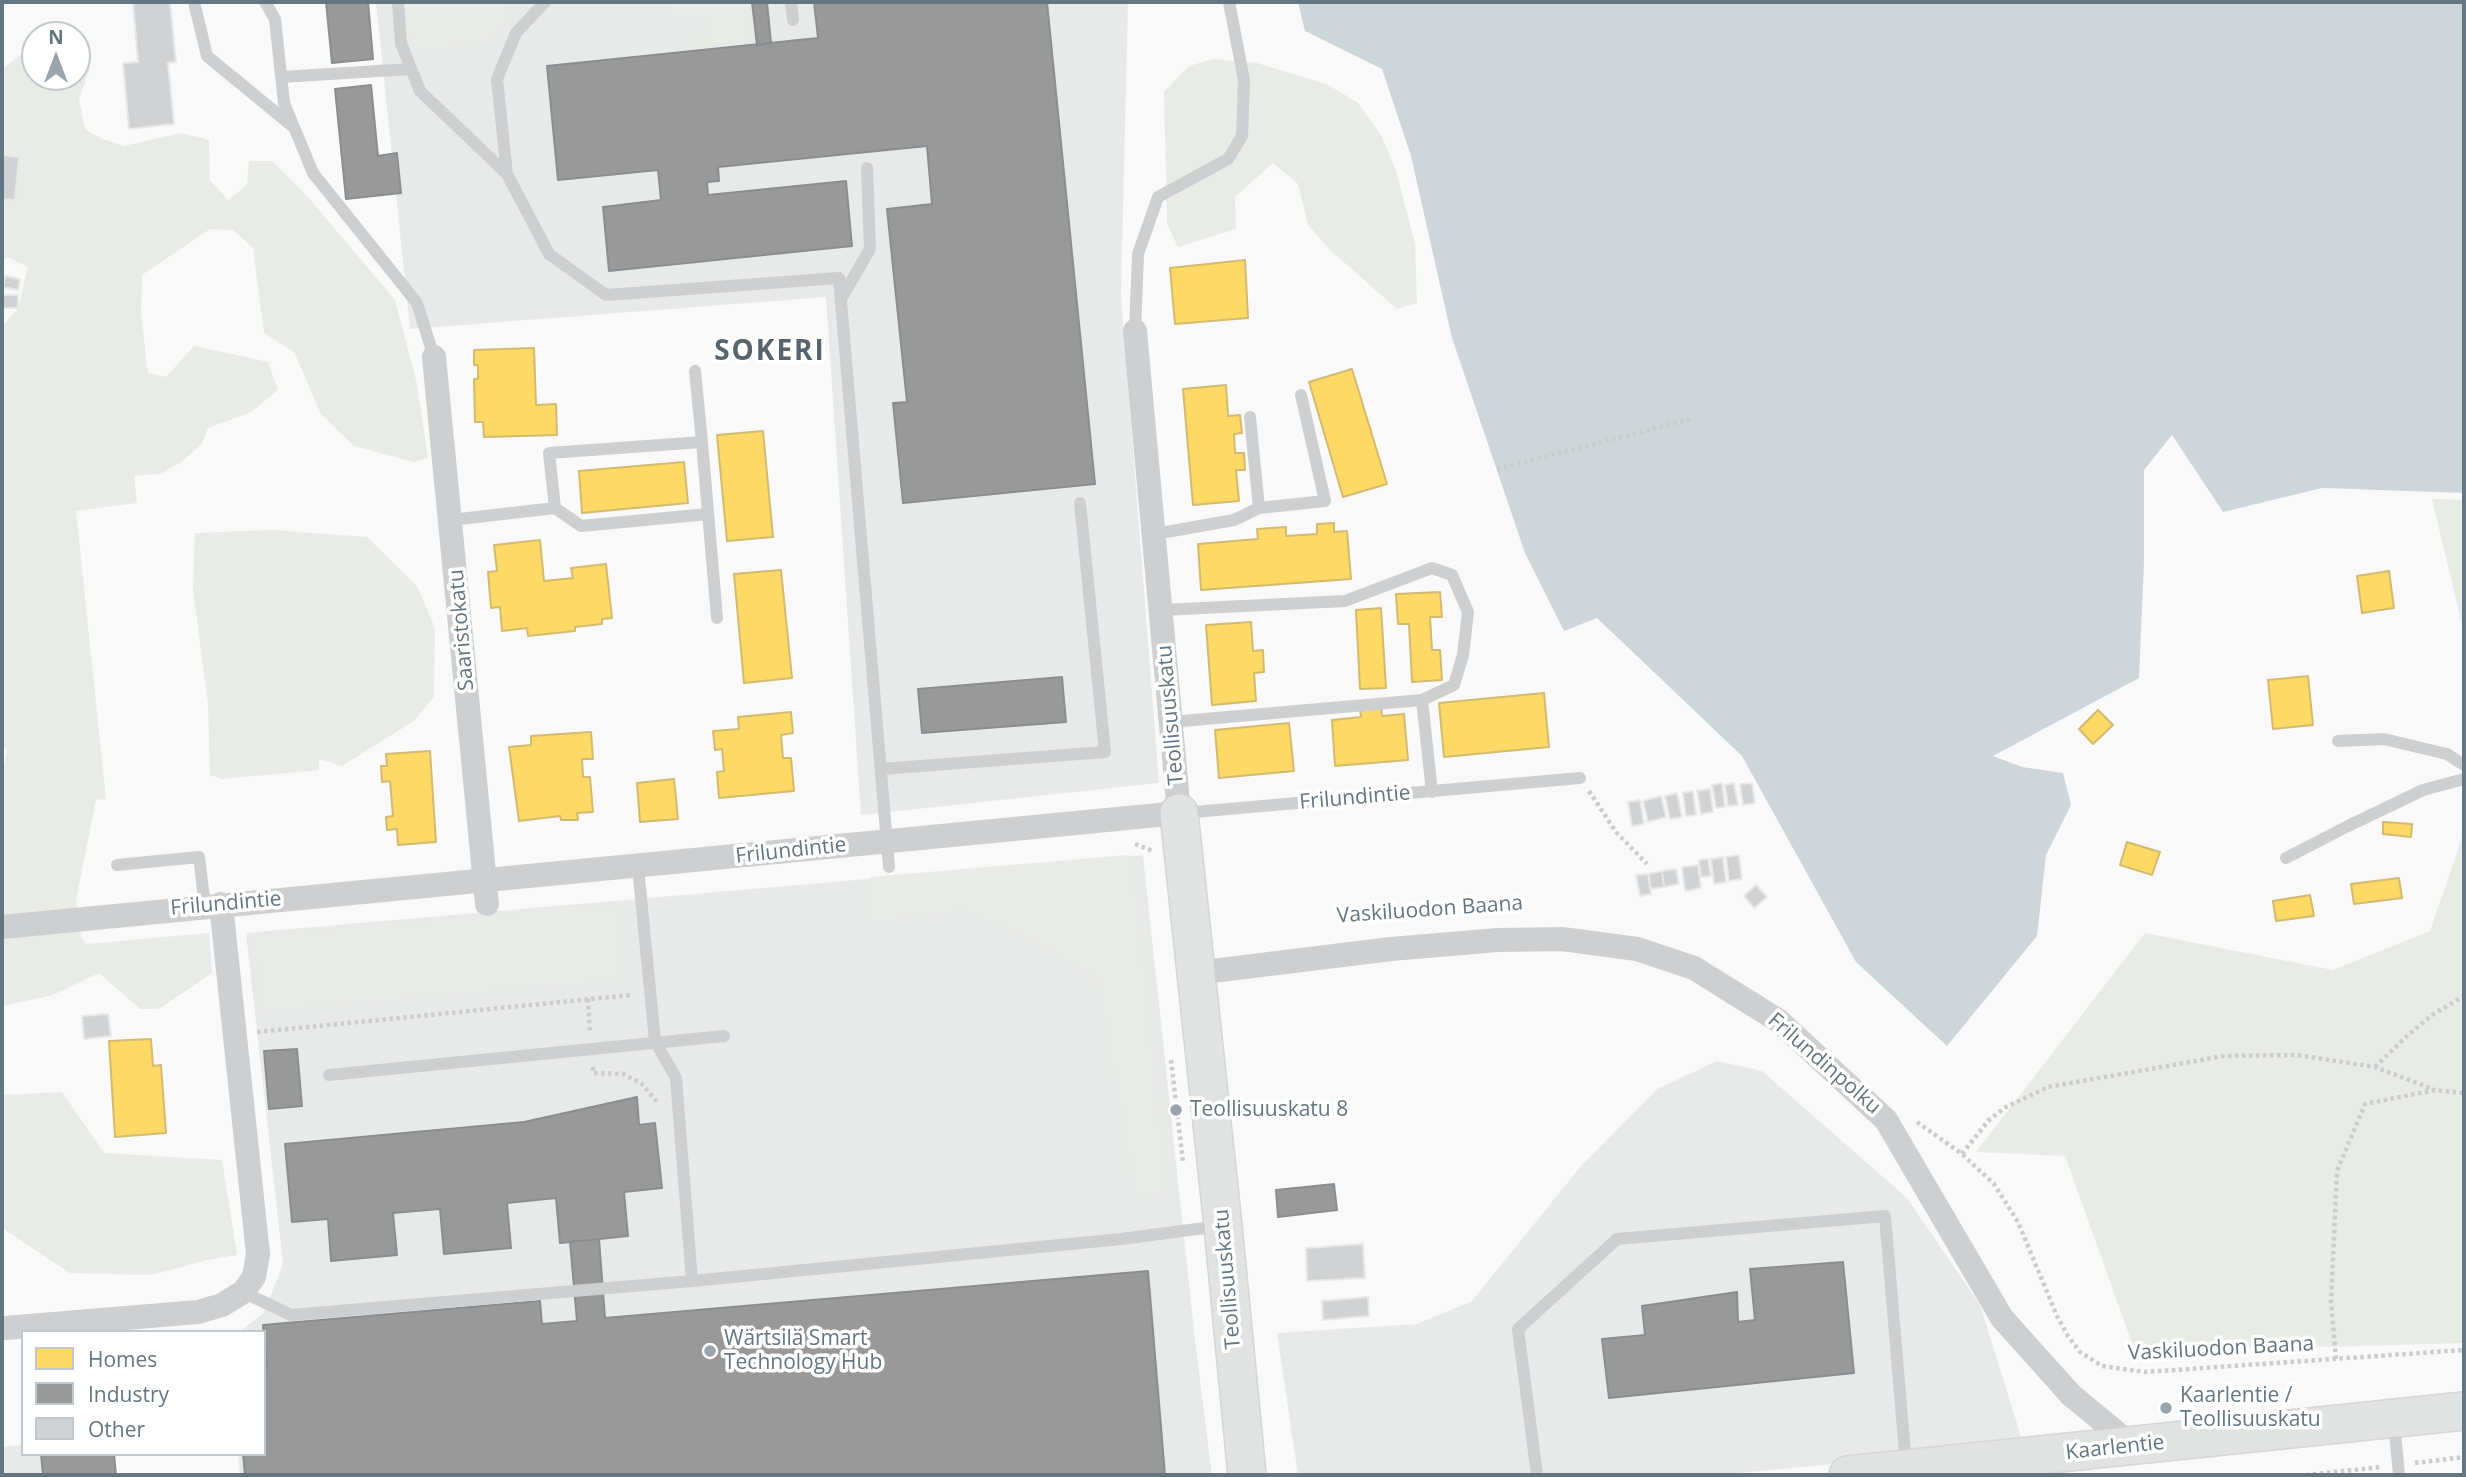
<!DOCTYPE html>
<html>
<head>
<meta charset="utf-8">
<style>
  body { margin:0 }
  #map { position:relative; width:2466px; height:1477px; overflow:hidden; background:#f9f9f9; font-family:"Open Sans",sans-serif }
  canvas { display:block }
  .frame { position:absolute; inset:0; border:4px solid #657683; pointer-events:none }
  .legend { position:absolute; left:21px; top:1330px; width:245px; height:126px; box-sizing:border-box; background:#fff; border:2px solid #c1c8cd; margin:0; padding:9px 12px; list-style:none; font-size:21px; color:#657683 }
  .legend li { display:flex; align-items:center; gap:14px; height:35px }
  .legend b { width:35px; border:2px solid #c1c8cd }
  .north { position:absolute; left:21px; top:21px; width:70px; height:70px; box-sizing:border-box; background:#fff; border:2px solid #c1c8cd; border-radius:50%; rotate:0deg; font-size:19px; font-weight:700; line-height:28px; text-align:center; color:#657683 }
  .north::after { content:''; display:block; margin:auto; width:24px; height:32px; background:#99a4ac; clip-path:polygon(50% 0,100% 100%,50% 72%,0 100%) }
</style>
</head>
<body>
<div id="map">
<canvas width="2466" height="1477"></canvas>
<div class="frame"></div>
<ul class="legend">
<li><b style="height:19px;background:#ffd966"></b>Homes</li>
<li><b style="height:19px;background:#999"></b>Industry</li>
<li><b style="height:19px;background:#d0d2d3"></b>Other</li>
</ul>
<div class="north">N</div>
</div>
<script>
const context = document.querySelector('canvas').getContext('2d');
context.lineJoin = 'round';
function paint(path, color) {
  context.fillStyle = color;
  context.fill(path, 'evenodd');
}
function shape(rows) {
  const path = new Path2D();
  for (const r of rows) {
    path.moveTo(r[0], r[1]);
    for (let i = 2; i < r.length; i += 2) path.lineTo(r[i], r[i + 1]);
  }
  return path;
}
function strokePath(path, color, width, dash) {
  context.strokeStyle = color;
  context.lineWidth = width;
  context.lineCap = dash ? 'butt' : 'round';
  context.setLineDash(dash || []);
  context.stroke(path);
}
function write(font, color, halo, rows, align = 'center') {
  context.font = font + ' "Open Sans",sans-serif';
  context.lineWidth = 7;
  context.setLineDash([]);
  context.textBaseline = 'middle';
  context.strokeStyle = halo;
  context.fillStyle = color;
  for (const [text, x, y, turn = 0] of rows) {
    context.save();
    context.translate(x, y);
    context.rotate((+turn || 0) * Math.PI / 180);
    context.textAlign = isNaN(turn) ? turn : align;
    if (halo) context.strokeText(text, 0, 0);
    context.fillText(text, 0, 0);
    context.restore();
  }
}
paint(shape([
  [376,2,1128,2,1121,295,1159,783,861,815,826,297,410,329],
  [1143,855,1195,1340,1212,1475,240,1475,238,1454,264,1454,264,1332,239,1332,264,1313,283,1264,246,933],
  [1717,1061,1762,1071,1907,1198,1980,1305,2024,1446,1718,1475,1298,1475,1277,1333,1417,1324,1472,1301,1581,1166,1657,1089],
  [23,1445,23,1454,114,1454,116,1475,2,1475,2,1447]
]), '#e8e9e9');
paint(shape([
  [404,2,512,2,504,22,484,43,415,52,406,27],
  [667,2,748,2,752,39,693,46,693,35,708,34,709,18,672,20],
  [35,47,35,77,77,77,77,49,82,50,89,71,79,99,85,129,100,138,124,146,181,133,209,140,210,180,228,200,247,185,249,161,272,161,308,197,395,300,417,384,428,458,414,462,354,446,321,414,294,352,264,333,253,248,233,230,210,229,142,275,141,314,148,373,166,377,194,346,268,362,278,390,251,412,208,428,202,444,180,463,160,474,134,476,137,503,76,511,106,799,96,800,76,900,81,937,86,944,209,933,212,973,159,1009,140,1009,99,973,53,995,2,1006,2,779,7,750,2,747,2,327,18,308,28,267,7,257,2,262,2,69,28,49],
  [1213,59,1257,63,1326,84,1357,102,1381,135,1396,170,1415,244,1417,303,1397,309,1329,249,1308,225,1298,184,1273,163,1235,197,1236,229,1178,247,1167,224,1164,92,1189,66],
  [2432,499,2464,500,2464,633],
  [272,530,367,537,417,586,435,628,434,697,414,721,342,766,319,759,319,770,222,779,210,775,208,705,193,589,195,533],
  [2464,832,2464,1343,2330,1347,2276,1345,2138,1360,2065,1156,1976,1152,2145,933,2333,970,2430,931],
  [1129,855,1138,908,1166,1195,1136,1198,1098,980,1018,932,961,911,872,923,870,877],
  [616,904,623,980,260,1012,254,935],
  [62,1092,104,1153,222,1160,237,1255,207,1260,152,1275,70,1273,2,1228,2,1095]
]), '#e8ebe6');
paint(shape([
  [1298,2,2464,2,2464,493,2322,488,2223,512,2172,435,2144,470,2144,561,2139,678,1993,756,2022,767,2063,773,2071,805,2046,855,2037,936,1947,1046,1856,962,1742,756,1597,618,1564,631,1525,553,1452,338,1411,156,1382,69,1305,31]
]), '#ced6d9');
const homes = shape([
  [1245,260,1248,318,1175,324,1170,268,1245,260],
  [534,348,536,405,556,404,557,435,484,437,483,422,475,422,474,379,478,379,478,365,474,365,474,350,534,348],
  [1352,369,1387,484,1343,497,1309,382,1352,369],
  [1226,385,1228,416,1240,415,1242,433,1234,434,1235,453,1244,453,1245,470,1236,470,1239,501,1193,505,1183,389,1226,385],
  [763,431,773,537,727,541,717,435,763,431],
  [684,462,688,503,582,513,579,471,684,462],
  [1334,523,1334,532,1347,531,1351,579,1201,590,1198,544,1258,539,1257,529,1286,527,1286,536,1317,534,1317,524,1334,523],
  [540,540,544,581,573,578,571,568,606,564,612,618,602,619,602,624,575,627,575,631,528,636,527,628,502,631,500,607,491,608,488,572,497,571,494,545,540,540],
  [781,570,792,678,744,683,734,574,781,570],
  [2389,571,2394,608,2362,613,2357,576,2389,571],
  [1440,592,1442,617,1430,617,1432,650,1440,650,1442,680,1412,682,1409,624,1398,624,1396,594,1440,592],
  [1381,608,1386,688,1360,689,1356,610,1381,608],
  [1251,622,1253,651,1263,650,1264,672,1254,673,1256,701,1212,705,1206,625,1251,622],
  [2308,676,2313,725,2273,729,2268,680,2308,676],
  [1544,693,1549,747,1444,757,1439,703,1544,693],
  [1381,707,1382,716,1404,714,1408,760,1335,766,1332,720,1361,717,1360,709,1381,707],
  [2098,710,2113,725,2093,744,2079,729,2098,710],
  [791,712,793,733,781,735,783,758,791,758,794,791,719,798,717,772,724,771,722,749,715,750,713,731,739,729,738,717,791,712],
  [1289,723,1294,771,1219,778,1215,730,1289,723],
  [591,732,593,759,582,759,583,777,590,777,593,812,577,813,578,820,561,820,560,816,519,821,509,747,531,745,531,736,591,732],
  [430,751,436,842,398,845,397,829,387,830,386,817,393,816,390,781,382,782,381,766,387,766,386,754,430,751],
  [674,779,678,819,640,822,637,783,674,779],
  [2383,822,2412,824,2411,837,2383,834,2383,822],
  [2127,842,2160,852,2152,875,2120,865,2127,842],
  [2399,878,2402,898,2354,904,2351,884,2399,878],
  [2310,895,2314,916,2276,921,2273,901,2310,895],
  [151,1039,153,1066,161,1065,166,1133,115,1137,109,1041,151,1039]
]);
paint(homes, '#ffd966');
strokePath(homes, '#d1bb6f', 2);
const industry = shape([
  [326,2,368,2,373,59,332,63,326,2],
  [752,2,767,2,771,43,757,45,752,2],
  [814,2,1047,2,1095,484,903,503,893,403,907,402,887,209,932,204,927,146,718,167,719,181,707,182,708,195,846,181,852,246,609,271,603,207,661,200,658,170,558,180,547,66,818,38,814,2],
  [371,85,378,156,397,153,401,193,346,199,335,89,371,85],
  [1062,677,1066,722,922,733,918,689,1062,677],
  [297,1049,302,1106,269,1109,264,1051,297,1049],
  [637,1097,639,1125,655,1123,662,1188,624,1192,628,1236,560,1243,556,1198,507,1203,511,1248,444,1254,440,1209,393,1213,397,1255,331,1261,328,1219,292,1222,285,1144,524,1122,637,1097],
  [1334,1184,1337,1210,1278,1217,1276,1190,1334,1184],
  [599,1239,605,1318,1148,1271,1165,1475,245,1475,243,1454,264,1454,264,1368,267,1368,263,1325,540,1301,542,1324,577,1321,570,1242,599,1239],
  [1843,1262,1854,1373,1609,1398,1602,1339,1645,1335,1642,1306,1737,1292,1738,1322,1755,1320,1750,1269,1843,1262],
  [41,1454,114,1454,116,1475,43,1475,41,1454]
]);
paint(industry, '#999');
strokePath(industry, '#898e92', 2);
const building = shape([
  [133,2,170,2,176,62,168,63,174,124,129,129,123,63,138,62,133,2],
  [2,155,19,157,15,200,2,199,2,155],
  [5,276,20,279,18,290,3,287,5,276],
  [2,295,18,295,18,308,2,308,2,295],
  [1722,783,1725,807,1716,808,1712,785,1722,783],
  [1734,783,1738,805,1728,806,1725,785,1734,783],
  [1752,783,1755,803,1743,805,1740,784,1752,783],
  [1710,789,1713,812,1701,814,1697,791,1710,789],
  [1693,791,1696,815,1686,816,1683,793,1693,791],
  [1677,793,1682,817,1670,819,1665,796,1677,793],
  [1661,796,1666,817,1648,822,1643,801,1661,796],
  [1640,800,1644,824,1632,826,1628,802,1640,800],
  [1739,855,1742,879,1729,881,1726,857,1739,855],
  [1723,857,1726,882,1714,884,1711,859,1723,857],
  [1708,859,1711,876,1701,877,1699,860,1708,859],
  [1698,865,1701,888,1685,891,1682,867,1698,865],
  [1676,869,1679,884,1664,887,1662,871,1676,869],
  [1662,871,1664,887,1651,889,1648,874,1662,871],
  [1648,874,1651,894,1640,896,1636,875,1648,874],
  [1756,885,1767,897,1754,908,1744,896,1756,885],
  [108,1014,111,1036,84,1039,82,1016,108,1014],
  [1363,1244,1365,1278,1307,1281,1306,1248,1363,1244],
  [1368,1297,1369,1316,1323,1320,1322,1301,1368,1297]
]);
paint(building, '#d0d2d3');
strokePath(building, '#e8e8e8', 2);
const secondary = shape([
  [1179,813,1223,1226,1247,1475],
  [1848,1475,2464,1411]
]);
strokePath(secondary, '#d5d6d7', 40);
strokePath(shape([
  [1497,469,1691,419],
  [1589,791,1616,832,1647,864],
  [1135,844,1153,851],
  [588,999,590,1033],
  [257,1032,632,995],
  [1171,1060,1183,1162],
  [593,1067,593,1073,623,1074,641,1083,658,1103],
  [2375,1067,2407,1036,2432,1015,2464,996],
  [1917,1122,1962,1154,1994,1184,2018,1222,2057,1316,2068,1336,2080,1352,2102,1366,2145,1372,2464,1350],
  [1962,1154,1988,1121,2004,1108,2048,1087,2224,1056,2297,1055,2375,1067,2435,1090],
  [2336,1359,2331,1302,2337,1171,2365,1104,2435,1090,2464,1093],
  [2415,1463,2464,1457],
  [2306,1475,2382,1467]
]), '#cbcccd', 4.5, [3.5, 3.5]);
strokePath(shape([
  [194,2,207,56,291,125],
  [265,2,275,19,284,103,313,173,417,303,434,357],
  [398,2,401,43,420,91,507,174],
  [545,2,516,33,497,79,507,174,549,254,606,295,839,278,889,867],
  [791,2,793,20],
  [281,77,411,69],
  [841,299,870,249,867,168],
  [1135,331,1138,254,1158,197,1228,159,1242,136,1244,80,1229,2],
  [1250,417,1259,508],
  [702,442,717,618],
  [555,508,581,526,708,514],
  [451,520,555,508,549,453,702,442,695,371],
  [1155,534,1234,520,1259,508,1325,501,1301,395],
  [1162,610,1345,601,1432,568,1452,575,1468,612,1463,655,1454,685,1422,700,1432,792],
  [1171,722,1422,700],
  [2338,741,2384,739,2447,754,2464,765],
  [881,769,1105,752,1080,503],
  [1183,813,1580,778],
  [2286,858,2348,826,2423,790,2464,779],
  [117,865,199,857,205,906],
  [638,867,655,1041,676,1078,692,1281],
  [329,1075,724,1036],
  [243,1292,291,1315,692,1281,1121,1239,1220,1226],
  [2394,1422,2399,1475],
  [1537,1475,1518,1329,1617,1239,1885,1216,1906,1465]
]), '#cecfd0', 12);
strokePath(shape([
  [434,357,487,904],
  [2,927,1179,813,1135,331],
  [1196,973,1391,949,1498,940,1562,939,1637,949,1694,968,1779,1021,1886,1120,2002,1318,2071,1395,2134,1447],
  [5,1328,198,1312,222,1305,243,1292,254,1277,258,1254,221,904]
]), '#cecfd0', 24);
strokePath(secondary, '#e1e2e2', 37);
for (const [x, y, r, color] of [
  [1176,1110,7,"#99a4ac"],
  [710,1351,7,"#99a4ac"],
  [2166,1408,7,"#99a4ac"]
]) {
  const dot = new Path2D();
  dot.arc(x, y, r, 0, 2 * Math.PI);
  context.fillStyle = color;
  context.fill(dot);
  strokePath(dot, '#fff', 2.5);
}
write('21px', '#657683', '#fff', [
  ["Saaristokatu",462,630,-95],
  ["Teollisuuskatu",1171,715,-95],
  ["Frilundintie",1355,798,-5],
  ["Frilundintie",791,851,-6],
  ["Frilundintie",226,904,-5],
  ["Vaskiluodon Baana",1430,910,-4],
  ["Frilundinpolku",1824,1064,41],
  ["Teollisuuskatu",1228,1279,-95],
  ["Vaskiluodon Baana",2221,1349,-3],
  ["Kaarlentie",2115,1448,-6]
]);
write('21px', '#657683', '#fff', [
  ["Teollisuuskatu 8",1190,1110],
  ["Wärtsilä Smart",724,1339],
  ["Technology Hub",724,1363],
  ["Kaarlentie /",2180,1396],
  ["Teollisuuskatu",2180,1420]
], 'left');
context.letterSpacing = '2px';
write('bold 28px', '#57646e', '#fff', [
  ["SOKERI",770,352]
]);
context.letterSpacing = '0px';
</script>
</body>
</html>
